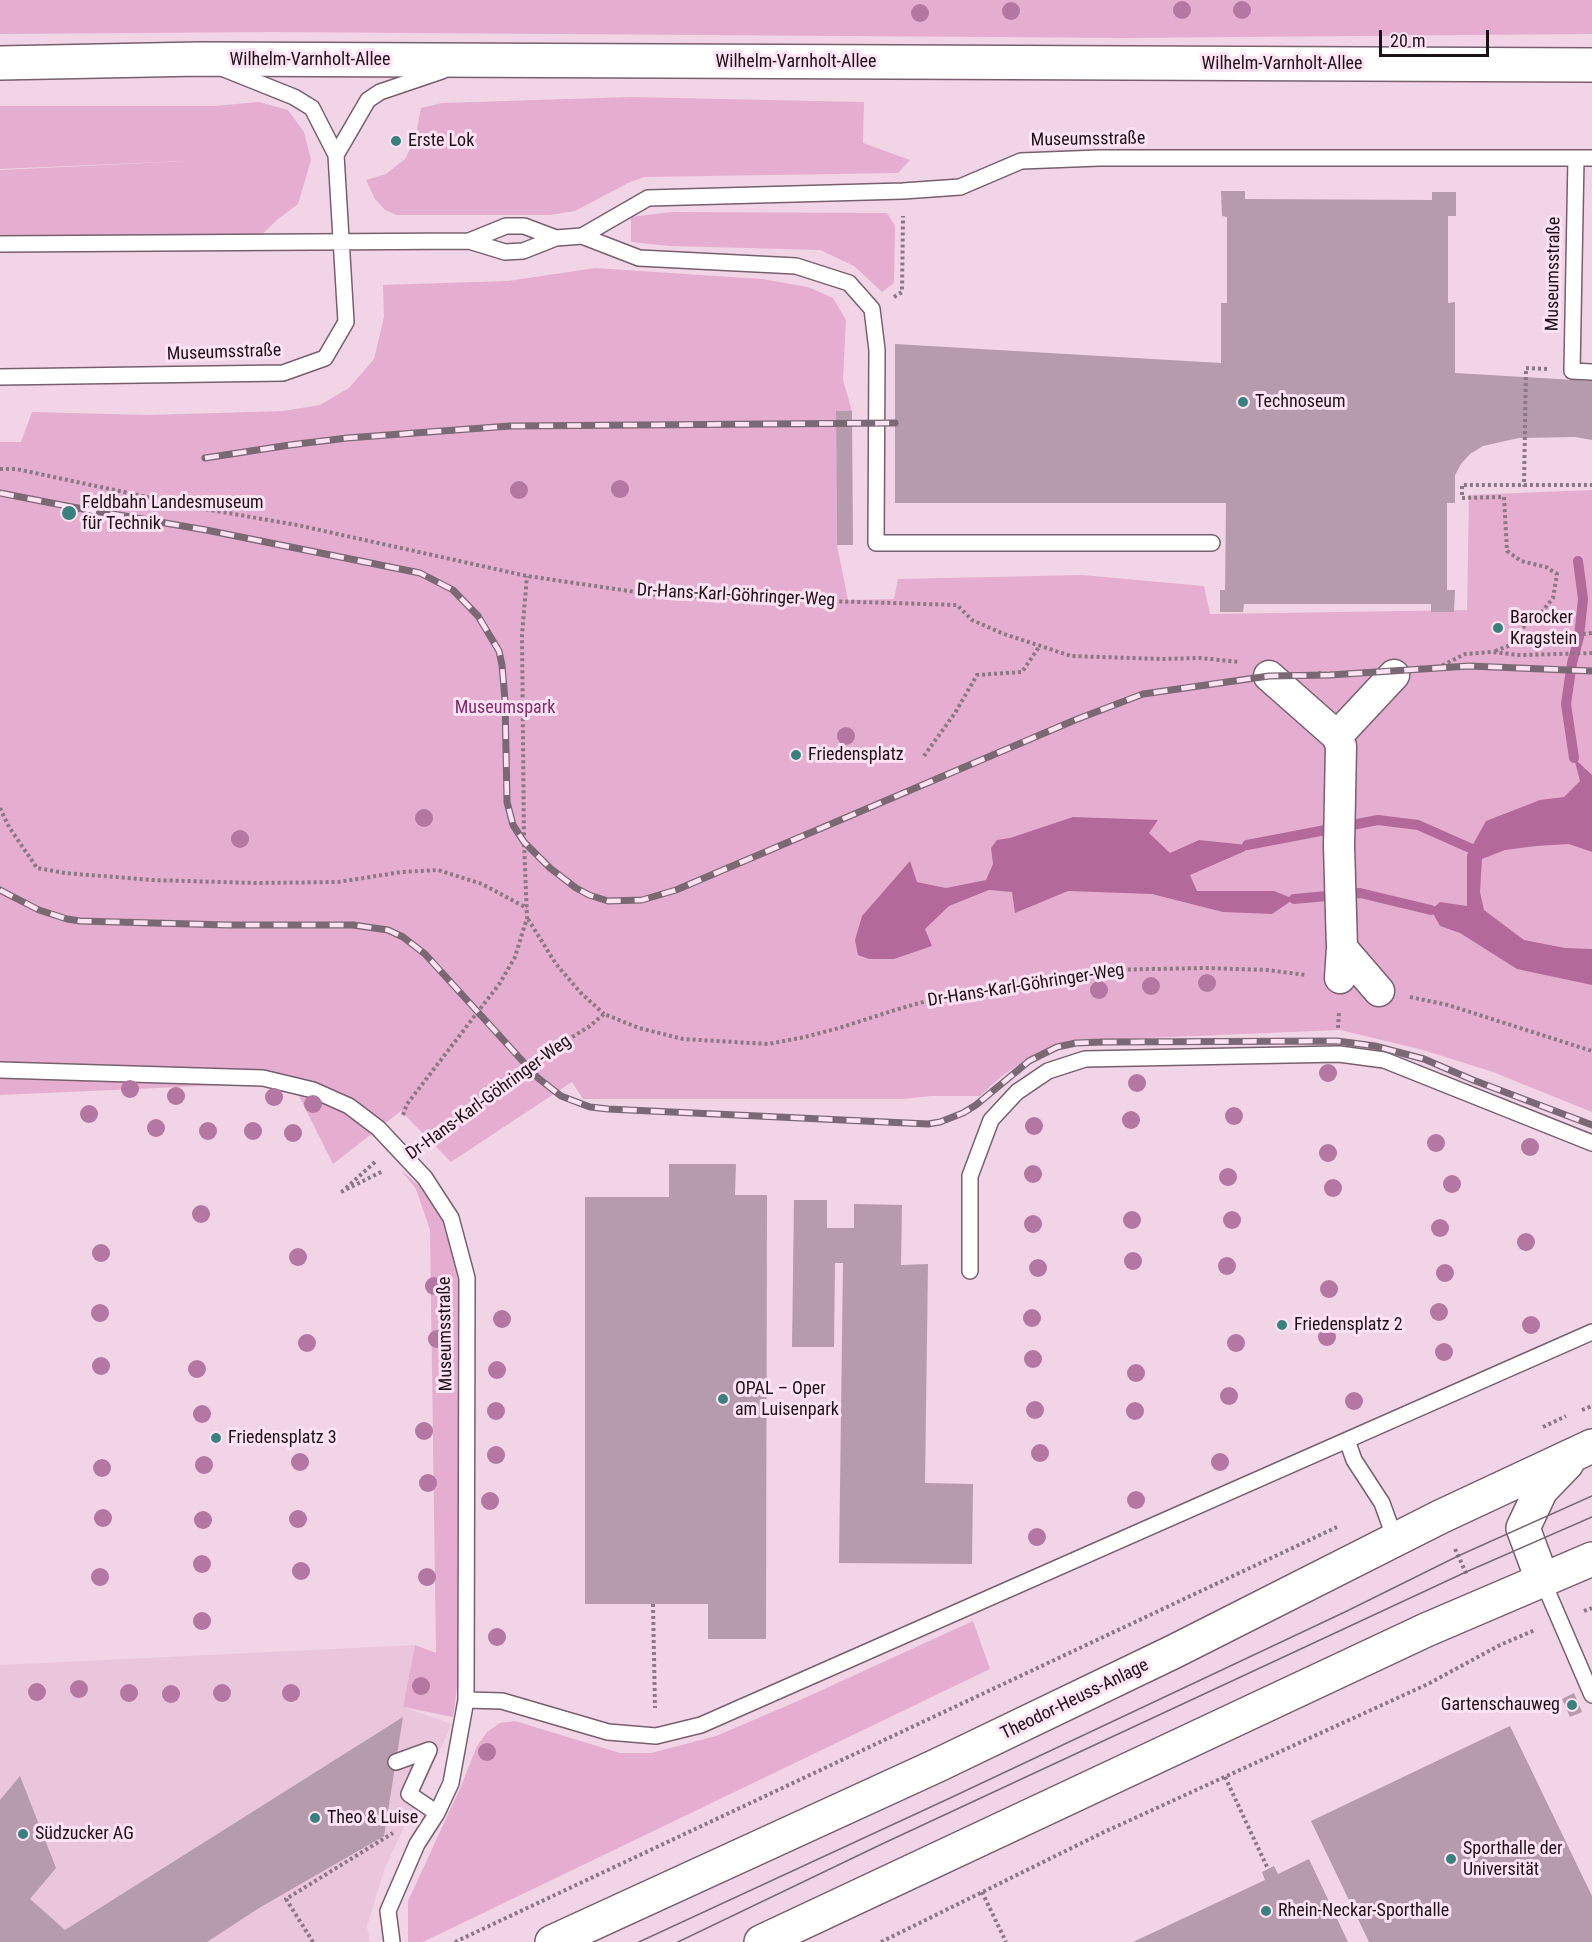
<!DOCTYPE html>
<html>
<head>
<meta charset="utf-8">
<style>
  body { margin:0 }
  #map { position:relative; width:1592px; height:1942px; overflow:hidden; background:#f1d5e7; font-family:"Roboto Condensed",sans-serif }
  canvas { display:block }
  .scale { position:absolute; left:1379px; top:30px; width:110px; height:27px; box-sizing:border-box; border:3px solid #1b1117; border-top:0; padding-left:8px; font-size:18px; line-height:21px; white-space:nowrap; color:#1b1117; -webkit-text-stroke:4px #ffe2f4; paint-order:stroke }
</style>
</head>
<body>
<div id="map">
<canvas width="1592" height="1942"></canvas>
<div class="scale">20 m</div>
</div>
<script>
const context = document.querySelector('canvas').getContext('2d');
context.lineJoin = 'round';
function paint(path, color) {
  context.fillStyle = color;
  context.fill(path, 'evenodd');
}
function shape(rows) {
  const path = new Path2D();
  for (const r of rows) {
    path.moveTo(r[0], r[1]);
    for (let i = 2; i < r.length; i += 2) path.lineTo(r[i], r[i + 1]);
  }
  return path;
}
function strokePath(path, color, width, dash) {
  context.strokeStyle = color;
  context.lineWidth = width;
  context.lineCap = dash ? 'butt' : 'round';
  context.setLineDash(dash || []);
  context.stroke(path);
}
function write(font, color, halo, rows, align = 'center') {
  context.font = font + ' "Roboto Condensed",sans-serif';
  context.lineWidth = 6;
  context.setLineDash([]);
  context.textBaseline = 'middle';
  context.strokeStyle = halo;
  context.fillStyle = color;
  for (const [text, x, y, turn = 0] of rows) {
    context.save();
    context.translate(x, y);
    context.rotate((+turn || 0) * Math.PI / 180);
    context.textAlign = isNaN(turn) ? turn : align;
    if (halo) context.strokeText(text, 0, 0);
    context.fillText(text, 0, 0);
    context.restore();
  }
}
paint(shape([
  [415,1645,403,1707,452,1724,385,1868,367,1926,370,1942,0,1942,0,1665]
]), '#e9c6db');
paint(shape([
  [0,0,1592,0,1592,34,1127,38,272,32,0,34],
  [631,97,864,102,863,143,910,160,898,173,645,177,630,182,575,211,550,215,397,215,385,210,375,199,366,180,386,174,405,159,415,139,421,108,442,103],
  [259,102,288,110,304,132,311,160,298,204,277,220,250,246,0,245,0,170,186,161,0,169,0,106,214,106],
  [672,212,887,213,895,226,894,283,882,292,854,266,820,250,670,246,631,242,631,217],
  [595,268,762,279,808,287,833,298,846,320,843,380,852,411,836,412,837,545,848,600,894,599,898,579,1082,575,1204,586,1210,614,1467,610,1469,495,1592,490,1592,1112,1493,1072,1423,1050,1340,1030,1075,1041,1039,1052,1003,1075,980,1096,931,1096,903,1099,583,1099,572,1082,451,1162,401,1111,333,1164,292,1082,0,1095,0,442,21,442,32,412,149,415,283,411,320,405,349,388,374,359,384,317,383,285,508,281],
  [400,1169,419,1186,444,1223,458,1279,461,1659,453,1717,403,1707,415,1645,436,1653,430,1230,416,1189],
  [973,1621,990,1669,423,1942,408,1942,408,1901,461,1786,477,1746,487,1732,500,1723,515,1721,620,1753,651,1753,716,1736,798,1701]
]), '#e5aed0');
paint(shape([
  [1574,758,1592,775,1592,852,1569,844,1536,846,1505,850,1482,859,1480,892,1484,910,1524,940,1565,948,1592,949,1592,985,1517,969,1460,933,1440,926,1431,910,1440,902,1467,906,1467,855,1486,821,1540,800,1564,797,1580,781],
  [1073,817,1158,820,1149,833,1170,853,1199,840,1247,845,1245,851,1190,875,1197,891,1274,891,1294,899,1272,914,1223,912,1152,894,1068,891,1015,913,1012,892,989,890,949,906,925,929,932,946,894,959,869,959,858,955,855,940,862,916,910,861,917,882,946,888,986,880,993,864,991,848,997,840,1010,838]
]), '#b36a9b');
strokePath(shape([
  [1574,758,1566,704,1572,663,1579,637,1583,599,1578,561],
  [1247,845,1378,820,1418,825,1470,848],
  [1294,899,1360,893,1431,910]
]), '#b36a9b', 10);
paint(shape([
  [1221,191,1245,191,1245,199,1432,200,1432,192,1456,192,1456,216,1448,216,1448,303,1455,302,1455,373,1592,381,1592,440,1575,437,1519,438,1483,446,1470,454,1461,464,1455,475,1455,503,1447,503,1447,590,1455,590,1454,612,1431,612,1431,604,1244,604,1243,612,1220,612,1220,590,1225,590,1226,503,895,503,895,344,1221,363,1221,303,1227,303,1227,217,1222,216],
  [836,411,852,411,853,545,837,545],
  [669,1164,736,1164,735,1195,767,1195,766,1639,708,1639,708,1604,585,1604,585,1197,669,1197],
  [794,1200,827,1200,827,1228,854,1228,854,1204,902,1205,901,1265,928,1264,925,1483,973,1484,972,1564,839,1563,843,1263,835,1263,834,1347,792,1347],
  [1574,1693,1582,1712,1570,1717,1562,1699],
  [403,1717,384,1836,259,1908,207,1942,0,1942,0,1800,20,1776,56,1868,30,1899,65,1930],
  [1510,1726,1592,1896,1592,1942,1369,1942,1311,1821],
  [1309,1859,1348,1942,1133,1942,1265,1880,1262,1872,1274,1866,1278,1874]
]), '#b59bab');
const lane = shape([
  [336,155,368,100,380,92,442,71],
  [1576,158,1572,371,1592,372],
  [582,236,648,198,903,191,960,187,1021,161,1099,158,1592,158],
  [469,241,506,226,524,226,556,238],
  [0,244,469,241,505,252,523,251,556,238,582,236,639,258,796,266,849,283,872,309,877,350,876,543,1212,543],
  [0,377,283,373,325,358,346,322,336,155,312,108,294,97,224,69],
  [0,1070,263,1078,313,1090,349,1106,378,1128,425,1178,451,1218,467,1278,466,1700,451,1783,437,1813,417,1844,388,1911,392,1942],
  [970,1271,970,1176,991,1120,1017,1092,1048,1071,1085,1059,1339,1054,1384,1060,1592,1143],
  [1347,1440,1354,1460,1382,1503,1395,1539],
  [1542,1579,1592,1695],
  [466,1700,502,1701,608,1732,656,1736,701,1725,1592,1332],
  [396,1762,429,1750,409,1794,437,1813]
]);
const street = shape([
  [1269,676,1337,736,1341,746,1339,846,1342,948,1340,978],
  [1337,736,1394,675],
  [1342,948,1379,991]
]);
const secondary = shape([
  [1542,1579,1523,1528,1541,1490,1567,1463],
  [552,1942,936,1766,1173,1652,1440,1517,1592,1446],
  [761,1942,1426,1630,1592,1559]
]);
const primary = shape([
  [0,63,199,59,1592,65]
]);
strokePath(lane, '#775f6e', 18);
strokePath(street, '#775f6e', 33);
strokePath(secondary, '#775f6e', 36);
strokePath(primary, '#775f6e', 36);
strokePath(shape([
  [894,297,902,292,903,216],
  [1547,369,1526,368,1524,485,1592,485],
  [0,469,16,469,199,508,297,525,527,576,663,596,957,605,972,620,1004,634,1071,656,1162,659,1200,658,1240,662],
  [1519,642,1516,633,1541,613,1553,598,1557,574,1546,567,1521,561,1507,551,1504,497,1462,498,1462,485,1524,485],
  [1495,651,1519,642,1592,633],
  [1425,670,1439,667,1465,654,1492,652,1519,655,1592,653],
  [1318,673,1346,675],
  [924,756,955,713,977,675,1022,672,1039,647],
  [0,808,9,827,37,868,65,873,152,880,255,883,338,882,402,872,438,870,482,884,527,908],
  [528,919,556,964,581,993,604,1014],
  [1410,997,1448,1005,1592,1051],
  [1338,1028,1339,1011],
  [403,1115,407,1104,500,983,515,957,527,918,524,842,522,635,527,576],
  [427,1143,527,1065,590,1026,604,1014,639,1028,683,1039,768,1044,805,1037,839,1028,895,1010,937,998,1104,970,1206,968,1267,970,1306,975],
  [346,1188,376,1161],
  [341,1192,383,1171],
  [1582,1410,1592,1406],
  [1543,1427,1566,1416],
  [1455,1549,1467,1575],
  [653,1604,655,1708],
  [1584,1611,1592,1608],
  [1225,1777,1268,1869],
  [982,1892,1006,1942],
  [313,1942,286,1899,393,1833],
  [455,1942,1337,1527],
  [881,1942,1102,1833,1428,1684,1500,1645,1535,1630]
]), '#8c7884', 4, [3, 3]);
strokePath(lane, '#fff', 15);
strokePath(street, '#fff', 30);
strokePath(secondary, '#fff', 33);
strokePath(primary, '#fff', 33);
strokePath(shape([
  [639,1942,948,1799,1347,1611,1458,1556,1592,1496],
  [678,1942,882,1844,1466,1572,1592,1517]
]), '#7a6874', 1.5);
const rail = shape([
  [205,458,290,445,347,438,510,426,895,423],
  [0,493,72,507,206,530,420,573,453,590,478,616,499,651,502,665,505,700,507,802,513,825,524,842,550,868,576,888,589,895,608,901,642,900,676,890,1075,720,1143,694,1269,676,1330,675,1469,666,1592,671],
  [0,890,39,910,67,919,80,921,228,925,353,925,388,930,403,937,425,954,538,1078,561,1096,590,1107,608,1109,928,1124,940,1122,963,1113,976,1105,1029,1061,1057,1047,1076,1043,1104,1042,1337,1041,1375,1046,1424,1059,1473,1080,1592,1125]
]);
strokePath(rail, '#7a6874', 7);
strokePath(rail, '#ffe2f4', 4.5, [14]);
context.fillStyle = '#b477a2';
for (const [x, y] of [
  [1182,10],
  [1242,10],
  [1011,11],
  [920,13],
  [620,489],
  [519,490],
  [846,736],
  [424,818],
  [240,839],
  [1207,983],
  [1151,986],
  [1099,990],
  [1328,1073],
  [1137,1083],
  [130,1089],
  [176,1096],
  [274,1097],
  [313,1104],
  [89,1114],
  [1234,1116],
  [1131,1120],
  [1034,1126],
  [156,1128],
  [208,1131],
  [253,1131],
  [293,1133],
  [1436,1143],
  [1530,1147],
  [1328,1153],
  [1033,1174],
  [1228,1177],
  [1452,1184],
  [1333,1188],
  [201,1214],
  [1132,1220],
  [1232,1220],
  [1033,1224],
  [1440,1228],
  [1526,1242],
  [101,1253],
  [298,1257],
  [1133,1261],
  [1227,1266],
  [1038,1268],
  [1445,1273],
  [434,1286],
  [1329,1289],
  [1439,1312],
  [100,1313],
  [1032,1318],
  [502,1319],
  [1531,1325],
  [1327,1337],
  [437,1339],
  [307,1343],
  [1236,1343],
  [1444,1352],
  [1033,1359],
  [101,1366],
  [197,1369],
  [497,1370],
  [1136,1373],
  [1229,1396],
  [1354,1401],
  [1035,1410],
  [496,1411],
  [1135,1411],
  [202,1414],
  [424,1431],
  [1040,1453],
  [496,1455],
  [300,1462],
  [1220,1462],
  [204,1465],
  [102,1468],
  [428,1483],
  [1136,1500],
  [490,1501],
  [103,1518],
  [298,1519],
  [203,1520],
  [1037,1537],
  [202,1564],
  [301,1571],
  [100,1577],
  [427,1577],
  [202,1621],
  [497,1637],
  [421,1686],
  [79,1689],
  [37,1692],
  [129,1693],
  [222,1693],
  [291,1693],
  [171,1694],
  [487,1752]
]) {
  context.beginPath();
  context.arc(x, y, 9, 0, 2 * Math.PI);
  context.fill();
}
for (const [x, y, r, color] of [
  [396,141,6,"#39817d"],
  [1243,402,6,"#39817d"],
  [69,513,8,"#39817d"],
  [1498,628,6,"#39817d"],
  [796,755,6,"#39817d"],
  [1282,1325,6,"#39817d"],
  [723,1399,6,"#39817d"],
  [216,1438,6,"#39817d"],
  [1572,1705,6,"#39817d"],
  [315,1818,6,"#39817d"],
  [23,1834,6,"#39817d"],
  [1451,1859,6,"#39817d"],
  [1266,1911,6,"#39817d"]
]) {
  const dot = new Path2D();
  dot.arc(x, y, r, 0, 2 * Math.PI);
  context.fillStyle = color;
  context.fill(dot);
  strokePath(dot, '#ffe2f4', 2);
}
write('18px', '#1b1117', '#ffe2f4', [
  ["Wilhelm-Varnholt-Allee",310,60],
  ["Wilhelm-Varnholt-Allee",796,62],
  ["Wilhelm-Varnholt-Allee",1282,64],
  ["Museumsstraße",1088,140,-1],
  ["Museumsstraße",1554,274,-89],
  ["Museumsstraße",224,353,-2],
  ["Dr-Hans-Karl-Göhringer-Weg",736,596,3],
  ["Dr-Hans-Karl-Göhringer-Weg",1026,986,-9],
  ["Dr-Hans-Karl-Göhringer-Weg",489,1098,-36],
  ["Museumsstraße",446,1334,-91],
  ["Theodor-Heuss-Anlage",1075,1700,-26]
]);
write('18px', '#1b1117', '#ffe2f4', [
  ["Erste Lok",408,141],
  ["Technoseum",1255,402],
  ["Feldbahn Landesmuseum",82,503],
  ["für Technik",82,524],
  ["Barocker",1510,618],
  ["Kragstein",1510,639],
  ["Friedensplatz",808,755],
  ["Friedensplatz 2",1294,1325],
  ["OPAL – Oper",735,1389],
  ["am Luisenpark",735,1410],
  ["Friedensplatz 3",228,1438],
  ["Gartenschauweg",1560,1705,"right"],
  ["Theo & Luise",327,1818],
  ["Südzucker AG",35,1834],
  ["Sporthalle der",1463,1849],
  ["Universität",1463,1870],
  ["Rhein-Neckar-Sporthalle",1278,1911]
], 'left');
write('18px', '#822a6a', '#ffe2f4', [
  ["Museumspark",505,708]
]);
</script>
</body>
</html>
